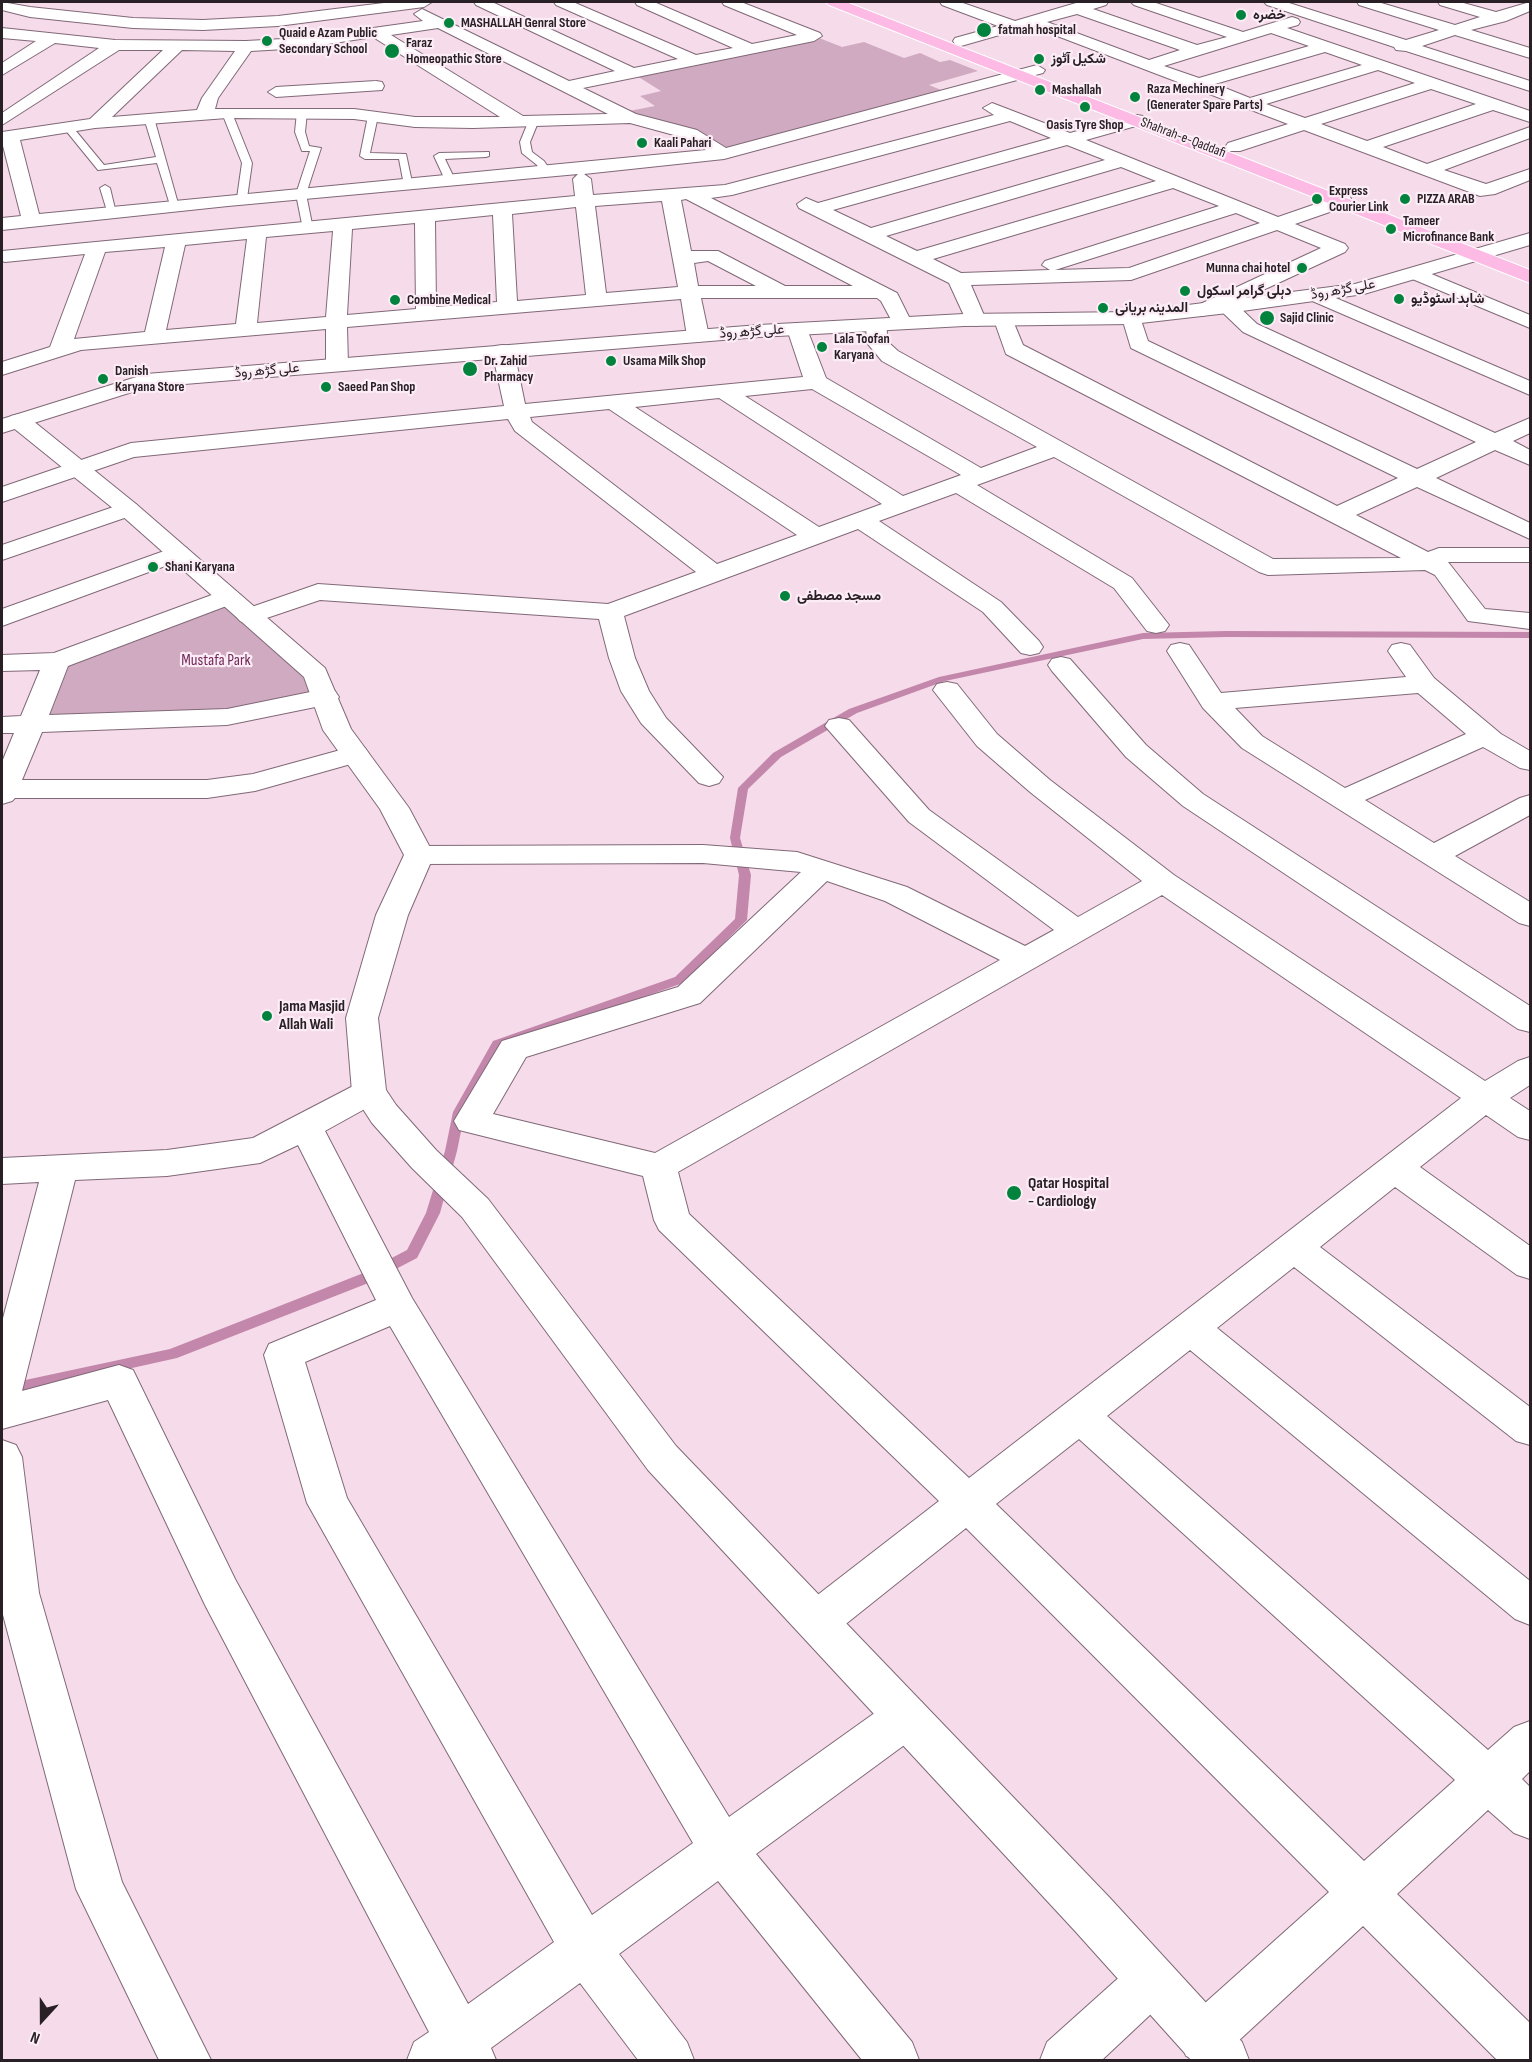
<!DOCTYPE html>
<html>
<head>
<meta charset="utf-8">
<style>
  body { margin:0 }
  #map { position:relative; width:1532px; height:2062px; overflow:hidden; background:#f6dbea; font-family:"Sofia Sans Condensed",sans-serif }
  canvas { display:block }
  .frame { position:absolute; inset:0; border:3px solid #292026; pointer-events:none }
  .north { position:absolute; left:12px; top:1990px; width:60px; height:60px; -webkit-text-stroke:4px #fcecf5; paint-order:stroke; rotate:201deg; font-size:16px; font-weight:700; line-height:24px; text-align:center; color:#292026 }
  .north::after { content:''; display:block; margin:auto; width:21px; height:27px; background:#292026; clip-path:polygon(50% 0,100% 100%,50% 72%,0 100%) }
</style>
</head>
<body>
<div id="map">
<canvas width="1532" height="2062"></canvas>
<div class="frame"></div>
<div class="north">N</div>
</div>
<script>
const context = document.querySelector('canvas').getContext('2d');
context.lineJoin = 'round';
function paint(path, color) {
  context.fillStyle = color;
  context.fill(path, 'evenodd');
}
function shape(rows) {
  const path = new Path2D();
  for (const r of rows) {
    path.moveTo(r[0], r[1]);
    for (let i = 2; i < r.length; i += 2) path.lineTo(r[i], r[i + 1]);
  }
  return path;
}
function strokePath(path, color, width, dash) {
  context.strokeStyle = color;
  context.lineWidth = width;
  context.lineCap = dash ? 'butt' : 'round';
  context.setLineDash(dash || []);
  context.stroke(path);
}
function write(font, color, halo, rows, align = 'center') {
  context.font = font + ' "Sofia Sans Condensed",Vazirmatn,sans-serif';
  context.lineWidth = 4.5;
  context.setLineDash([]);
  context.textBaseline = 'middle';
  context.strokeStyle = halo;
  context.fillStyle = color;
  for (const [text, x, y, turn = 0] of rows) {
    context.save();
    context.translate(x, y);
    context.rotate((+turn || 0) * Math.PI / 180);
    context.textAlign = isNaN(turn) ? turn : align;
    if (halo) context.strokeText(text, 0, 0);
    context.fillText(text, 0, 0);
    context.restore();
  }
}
paint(shape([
  [814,36,842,47,864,42,904,58,920,53,940,62,950,60,978,71,929,85,946,92,729,149,697,132,636,116,629,111,655,106,640,96,661,91,632,73],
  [228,597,325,697,227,717,31,724,57,661]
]), '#d0aac0');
paint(shape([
  [1226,631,1530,632,1530,638,1226,637,1143,639,945,681,857,713,781,757,748,789,740,838,751,875,747,920,683,983,501,1047,465,1112,457,1151,440,1213,417,1258,371,1282,177,1358,2,1397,2,1385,170,1349,361,1274,407,1250,426,1213,445,1151,453,1112,493,1041,675,977,735,919,739,875,730,838,738,788,773,753,849,709,939,677,1143,633,1226,631]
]), '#c387ab');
const service = shape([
  [302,109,307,112,305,132,309,146,321,148,306,194,313,229,308,232,303,229,296,194,310,151,302,151,295,132,297,112,302,109],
  [227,110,232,113,252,163,247,198,242,201,237,198,242,163,222,113,227,110],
  [373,113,378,116,370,153,406,154,413,187,404,185,399,159,365,159,360,156,368,116,373,113],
  [149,115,154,118,179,207,170,205,157,163,98,170,63,127,71,125,104,165,156,157,144,118,149,115],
  [534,117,539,120,530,142,532,152,544,161,552,173,551,175,543,175,537,165,522,153,520,142,529,120,534,117],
  [489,152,489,156,486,157,445,159,456,182,451,185,446,182,434,156,439,153,489,152],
  [105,185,110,188,116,213,107,211,100,188,105,185]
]);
const minor = shape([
  [2,2,30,7,133,18,203,20,278,16,392,2,432,2,424,7,278,26,203,30,133,28,30,17,2,10,2,2],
  [474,2,492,2,634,68,678,59,556,5,554,2,573,2,696,55,733,48,637,5,635,2,654,2,752,44,797,35,724,5,722,2,741,2,820,33,822,36,814,41,583,88,636,114,697,130,726,148,1037,65,1045,70,1043,73,724,159,584,174,591,179,593,195,725,185,994,115,983,108,992,103,1070,133,1137,115,1143,116,1146,120,1143,124,1086,140,1278,217,1336,197,1350,197,1352,201,1350,205,1295,224,1345,244,1348,248,1345,252,1235,303,1257,324,1495,433,1530,418,1530,433,1513,441,1530,450,1530,465,1495,450,1436,478,1530,523,1530,539,1417,487,1356,515,1428,552,1439,548,1530,548,1530,562,1448,562,1485,609,1530,613,1530,629,1468,621,1435,575,1425,570,1268,575,1259,572,1054,457,977,485,1132,578,1169,625,1165,631,1156,633,1147,631,1114,588,956,493,879,521,1001,602,1039,641,1043,647,1039,653,1030,655,1021,653,983,612,858,529,624,616,635,658,649,691,666,718,723,777,719,783,709,786,699,783,641,723,621,691,609,658,599,619,320,600,249,624,240,621,236,616,240,611,318,584,608,604,696,572,515,431,508,419,134,457,2,502,2,487,131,443,504,406,492,351,495,346,503,345,511,346,514,351,525,404,803,377,787,329,790,325,797,323,804,325,807,329,826,378,981,468,1037,447,882,361,867,343,866,325,869,321,876,319,883,321,886,325,888,342,898,351,1273,559,1401,558,1006,354,994,320,997,316,1011,316,1023,345,1337,506,1398,478,1131,348,1122,318,1125,314,1139,314,1148,341,1417,469,1476,442,1243,332,1220,310,1203,316,1196,314,1193,310,1196,306,1321,248,1277,230,1131,280,971,285,986,320,983,324,976,326,969,324,966,320,949,283,799,208,797,204,806,198,818,203,1051,138,1010,121,732,195,711,198,897,293,912,323,909,327,895,327,881,301,877,298,701,298,709,336,705,340,698,342,691,340,687,336,681,299,347,327,348,365,345,370,337,371,329,370,326,365,326,329,81,350,2,375,2,362,50,347,85,254,5,262,2,261,2,251,575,196,573,179,578,174,228,206,2,230,2,218,21,216,2,142,2,132,90,119,163,50,119,50,2,125,2,113,99,48,55,43,2,75,2,63,36,41,2,38,2,28,115,40,246,41,302,38,423,21,414,14,422,9,569,81,615,71,476,5,474,2],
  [438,28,608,114,523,116,391,35,438,28],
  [373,37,500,117,415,117,354,109,215,109,218,98,251,51,302,48,373,37],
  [182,50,235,51,202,98,197,110,112,117,182,50],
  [227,118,354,119,415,127,473,128,630,123,685,138,706,150,39,214,20,140,95,128,227,118],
  [1067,145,1105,160,871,228,833,210,1067,145],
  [1121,167,1156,181,917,251,886,236,1121,167],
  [1173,188,1219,206,1045,261,1042,265,1050,270,961,273,933,259,1173,188],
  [686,199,853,286,785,286,718,251,691,251,681,200,686,199],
  [662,201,678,287,606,293,595,206,662,201],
  [576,207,586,295,517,301,512,214,576,207],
  [1236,213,1260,223,1129,268,1055,270,1236,213],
  [493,215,497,302,436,307,435,221,493,215],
  [415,223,416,309,347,315,352,229,415,223],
  [333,231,326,317,257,323,266,237,333,231],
  [247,239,236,324,166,330,185,245,247,239],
  [165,247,145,332,74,339,105,252,165,247],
  [708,261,756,286,698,286,694,263,708,261],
  [812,389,961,475,903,496,745,396,812,389],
  [719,398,882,504,819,527,635,407,719,398],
  [609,409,797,535,717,564,532,422,530,417,609,409],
  [940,2,960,2,1015,21,1076,3,1108,2,1106,5,1093,9,1197,45,1227,37,1134,5,1131,2,1153,2,1243,32,1292,17,1298,19,1300,22,1298,25,1287,28,1530,111,1530,122,1493,110,1383,147,1427,164,1530,127,1530,138,1444,170,1486,184,1530,169,1530,180,1495,194,1480,196,1304,130,1240,151,1228,151,1225,147,1228,143,1288,124,1031,26,961,46,955,44,953,41,955,38,998,26,942,5,940,2],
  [1077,14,1180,50,1149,60,1047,22,1077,14],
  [1271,33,1309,46,1199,78,1164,66,1271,33],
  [1325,52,1362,65,1250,98,1215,84,1325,52],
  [1378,70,1415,83,1305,118,1266,104,1378,70],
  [1431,89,1476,104,1367,141,1321,124,1431,89],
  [1264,2,1286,2,1406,40,1439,30,1359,5,1357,2,1378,2,1455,25,1480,17,1440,5,1438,2,1460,2,1496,12,1530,2,1530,11,1506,21,1471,30,1530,48,1530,58,1455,35,1422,46,1530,81,1530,91,1406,51,1396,50,1394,47,1267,5,1264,2],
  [376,81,382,82,384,86,382,90,276,97,268,92,276,87,376,81],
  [1417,268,1530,315,1530,328,1410,278,1407,274,1410,270,1417,268],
  [1317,290,1530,381,1530,395,1310,300,1307,296,1310,292,1317,290],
  [128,502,136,504,140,509,136,514,2,560,2,545,128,502],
  [178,546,187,548,190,553,187,558,2,626,2,609,178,546],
  [228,589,237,592,241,597,237,602,68,666,49,715,227,709,325,689,335,691,339,697,335,703,227,725,42,732,22,780,207,780,253,774,355,746,365,748,369,754,365,760,255,791,207,798,15,798,12,801,2,804,2,762,14,733,2,733,2,717,21,716,40,670,2,671,2,655,54,653,228,589],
  [1180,643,1189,645,1221,693,1406,677,1388,651,1392,645,1401,643,1410,645,1434,678,1501,734,1530,751,1530,770,1520,768,1483,747,1365,800,1434,843,1520,798,1530,795,1530,815,1455,856,1530,902,1530,926,1519,923,1242,748,1203,708,1167,651,1171,645,1180,643],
  [1418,693,1466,734,1345,788,1262,736,1235,708,1418,693],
  [1061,657,1070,659,1146,745,1203,794,1530,1006,1530,1032,1518,1029,1183,806,1126,757,1052,671,1048,665,1052,659,1061,657],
  [947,682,957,684,997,734,1050,780,1174,875,1485,1081,1518,1061,1530,1057,1530,1085,1510,1098,1530,1111,1530,1140,1518,1137,1486,1115,1420,1167,1530,1246,1530,1279,1517,1275,1395,1187,1320,1247,1530,1407,1530,1445,1516,1441,1294,1267,1217,1328,1530,1581,1530,1625,1515,1619,1190,1350,1107,1416,1488,1750,1514,1727,1530,1721,1530,1771,1522,1779,1530,1787,1530,1839,1514,1833,1488,1810,1397,1894,1530,2023,1530,2060,1497,2060,1363,1926,1222,2056,1210,2060,1198,2060,1186,2056,1179,2038,1186,2020,1329,1892,966,1528,832,1635,817,1640,802,1635,795,1621,802,1607,939,1501,659,1230,654,1220,643,1176,459,1130,454,1121,502,1041,678,987,801,872,703,863,419,864,408,862,404,855,408,848,419,846,703,845,797,852,907,887,1025,946,1054,930,909,822,825,726,829,720,839,718,849,720,929,810,1078,917,1142,881,1030,792,977,746,933,690,937,684,947,682],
  [827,881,885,901,1000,960,655,1153,493,1114,526,1057,700,1003,827,881],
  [1162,895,1461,1098,969,1478,689,1214,678,1172,1162,895],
  [1079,1439,1455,1780,1364,1861,996,1504,1079,1439],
  [369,1080,381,1084,386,1092,381,1100,325,1131,412,1298,729,1817,890,1702,906,1696,922,1702,928,1717,922,1732,756,1854,912,2042,919,2060,862,2060,718,1881,619,1954,687,2042,694,2060,638,2060,580,1983,491,2048,496,2060,407,2060,414,2042,429,2032,205,1605,108,1400,2,1429,2,1322,39,1182,2,1184,2,1158,167,1150,253,1138,357,1084,369,1080],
  [298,1145,376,1300,269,1344,264,1355,307,1503,554,1942,468,2004,235,1579,133,1370,119,1365,22,1391,75,1180,167,1176,260,1163,298,1145],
  [390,1326,693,1843,592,1915,347,1498,305,1362,390,1326],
  [2,1440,16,1445,22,1457,39,1593,122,1882,211,2060,159,2060,76,1889,2,1611,2,1440],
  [1151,1956,1168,1964,1176,1981,1168,1998,1102,2060,1040,2060,1047,2042,1134,1964,1151,1956]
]);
const tertiary = shape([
  [19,414,27,416,136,504,325,668,351,729,409,808,434,855,408,915,378,1018,386,1090,396,1105,436,1150,488,1199,676,1446,1109,1897,1242,2042,1249,2060,1191,2060,1075,1931,648,1470,462,1217,412,1168,372,1123,352,1092,346,1018,376,915,404,855,380,809,323,730,304,677,120,514,11,426,8,421,11,416,19,414]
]);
const secondary = shape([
  [1530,233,1530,245,1364,294,1228,313,1132,324,964,326,759,337,148,387,2,433,2,419,146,374,759,325,964,314,1132,312,1355,284,1530,233]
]);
const primary = shape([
  [826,2,846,2,1530,270,1530,283,829,5,826,2]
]);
strokePath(service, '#806977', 2);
strokePath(minor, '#806977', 2);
strokePath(tertiary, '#806977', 2);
strokePath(secondary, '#806977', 2);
strokePath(primary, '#fff', 2);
paint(service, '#fff');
paint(minor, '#fff');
paint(tertiary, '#fff');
paint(secondary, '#fff');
paint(primary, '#fcbae4');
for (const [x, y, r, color] of [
  [1241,15,6,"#02833d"],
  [449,23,6,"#02833d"],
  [984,30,8,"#02833d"],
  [267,41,6,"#02833d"],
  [392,51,8,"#02833d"],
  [1039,59,6,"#02833d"],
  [1040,90,6,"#02833d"],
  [1135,97,6,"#02833d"],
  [1085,107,6,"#02833d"],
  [642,143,6,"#02833d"],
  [1317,199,6,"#02833d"],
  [1405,199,6,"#02833d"],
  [1391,229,6,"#02833d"],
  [1302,268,6,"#02833d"],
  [1185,291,6,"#02833d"],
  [1399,299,6,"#02833d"],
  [395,300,6,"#02833d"],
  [1103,308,6,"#02833d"],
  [1267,318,8,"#02833d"],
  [822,347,6,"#02833d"],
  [611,361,6,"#02833d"],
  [470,369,8,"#02833d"],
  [103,379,6,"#02833d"],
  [326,387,6,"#02833d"],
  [153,567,6,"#02833d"],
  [785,596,6,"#02833d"],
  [267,1016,6,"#02833d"],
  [1014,1193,8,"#02833d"]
]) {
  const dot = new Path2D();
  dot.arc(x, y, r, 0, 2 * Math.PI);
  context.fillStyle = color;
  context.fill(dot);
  strokePath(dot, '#fcecf5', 2);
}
write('bold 14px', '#292026', '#fcecf5', [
  ["خضرہ",1253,15],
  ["MASHALLAH Genral Store",461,23],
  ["fatmah hospital",998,30],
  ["Quaid e Azam Public",279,33],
  ["Secondary School",279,49],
  ["Faraz",406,43],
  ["Homeopathic Store",406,59],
  ["شکیل آٹوز",1051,59],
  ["Raza Mechinery",1147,89],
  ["(Generater Spare Parts)",1147,105],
  ["Mashallah",1052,90],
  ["Oasis Tyre Shop",1085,125,"center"],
  ["Kaali Pahari",654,143],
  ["Express",1329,191],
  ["Courier Link",1329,207],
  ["PIZZA ARAB",1417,199],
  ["Tameer",1403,221],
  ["Microfinance Bank",1403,237],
  ["Munna chai hotel",1290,268,"right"],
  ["دہلی گرامر اسکول",1197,291],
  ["شاہد اسٹوڈیو",1411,299],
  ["Combine Medical",407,300],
  ["المدینہ بریانی",1115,308],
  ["Sajid Clinic",1280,318],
  ["Lala Toofan",834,339],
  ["Karyana",834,355],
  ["Dr. Zahid",484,361],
  ["Pharmacy",484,377],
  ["Usama Milk Shop",623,361],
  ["Danish",115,371],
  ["Karyana Store",115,387],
  ["Saeed Pan Shop",338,387],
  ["Shani Karyana",165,567],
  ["مسجد مصطفی",797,596]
], 'left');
write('14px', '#292026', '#fcecf5', [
  ["Shahrah-e-Qaddafi",1183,138,21],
  ["علی گڑھ روڈ",1343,290,-10],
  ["علی گڑھ روڈ",752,332,-4],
  ["علی گڑھ روڈ",267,371,-5]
]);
write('16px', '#722a5a', '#fcecf5', [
  ["Mustafa Park",216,661]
]);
write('bold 16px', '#292026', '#fcecf5', [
  ["Jama Masjid",279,1007],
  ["Allah Wali",279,1025],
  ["Qatar Hospital",1028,1184],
  ["- Cardiology",1028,1202]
], 'left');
</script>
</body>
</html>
